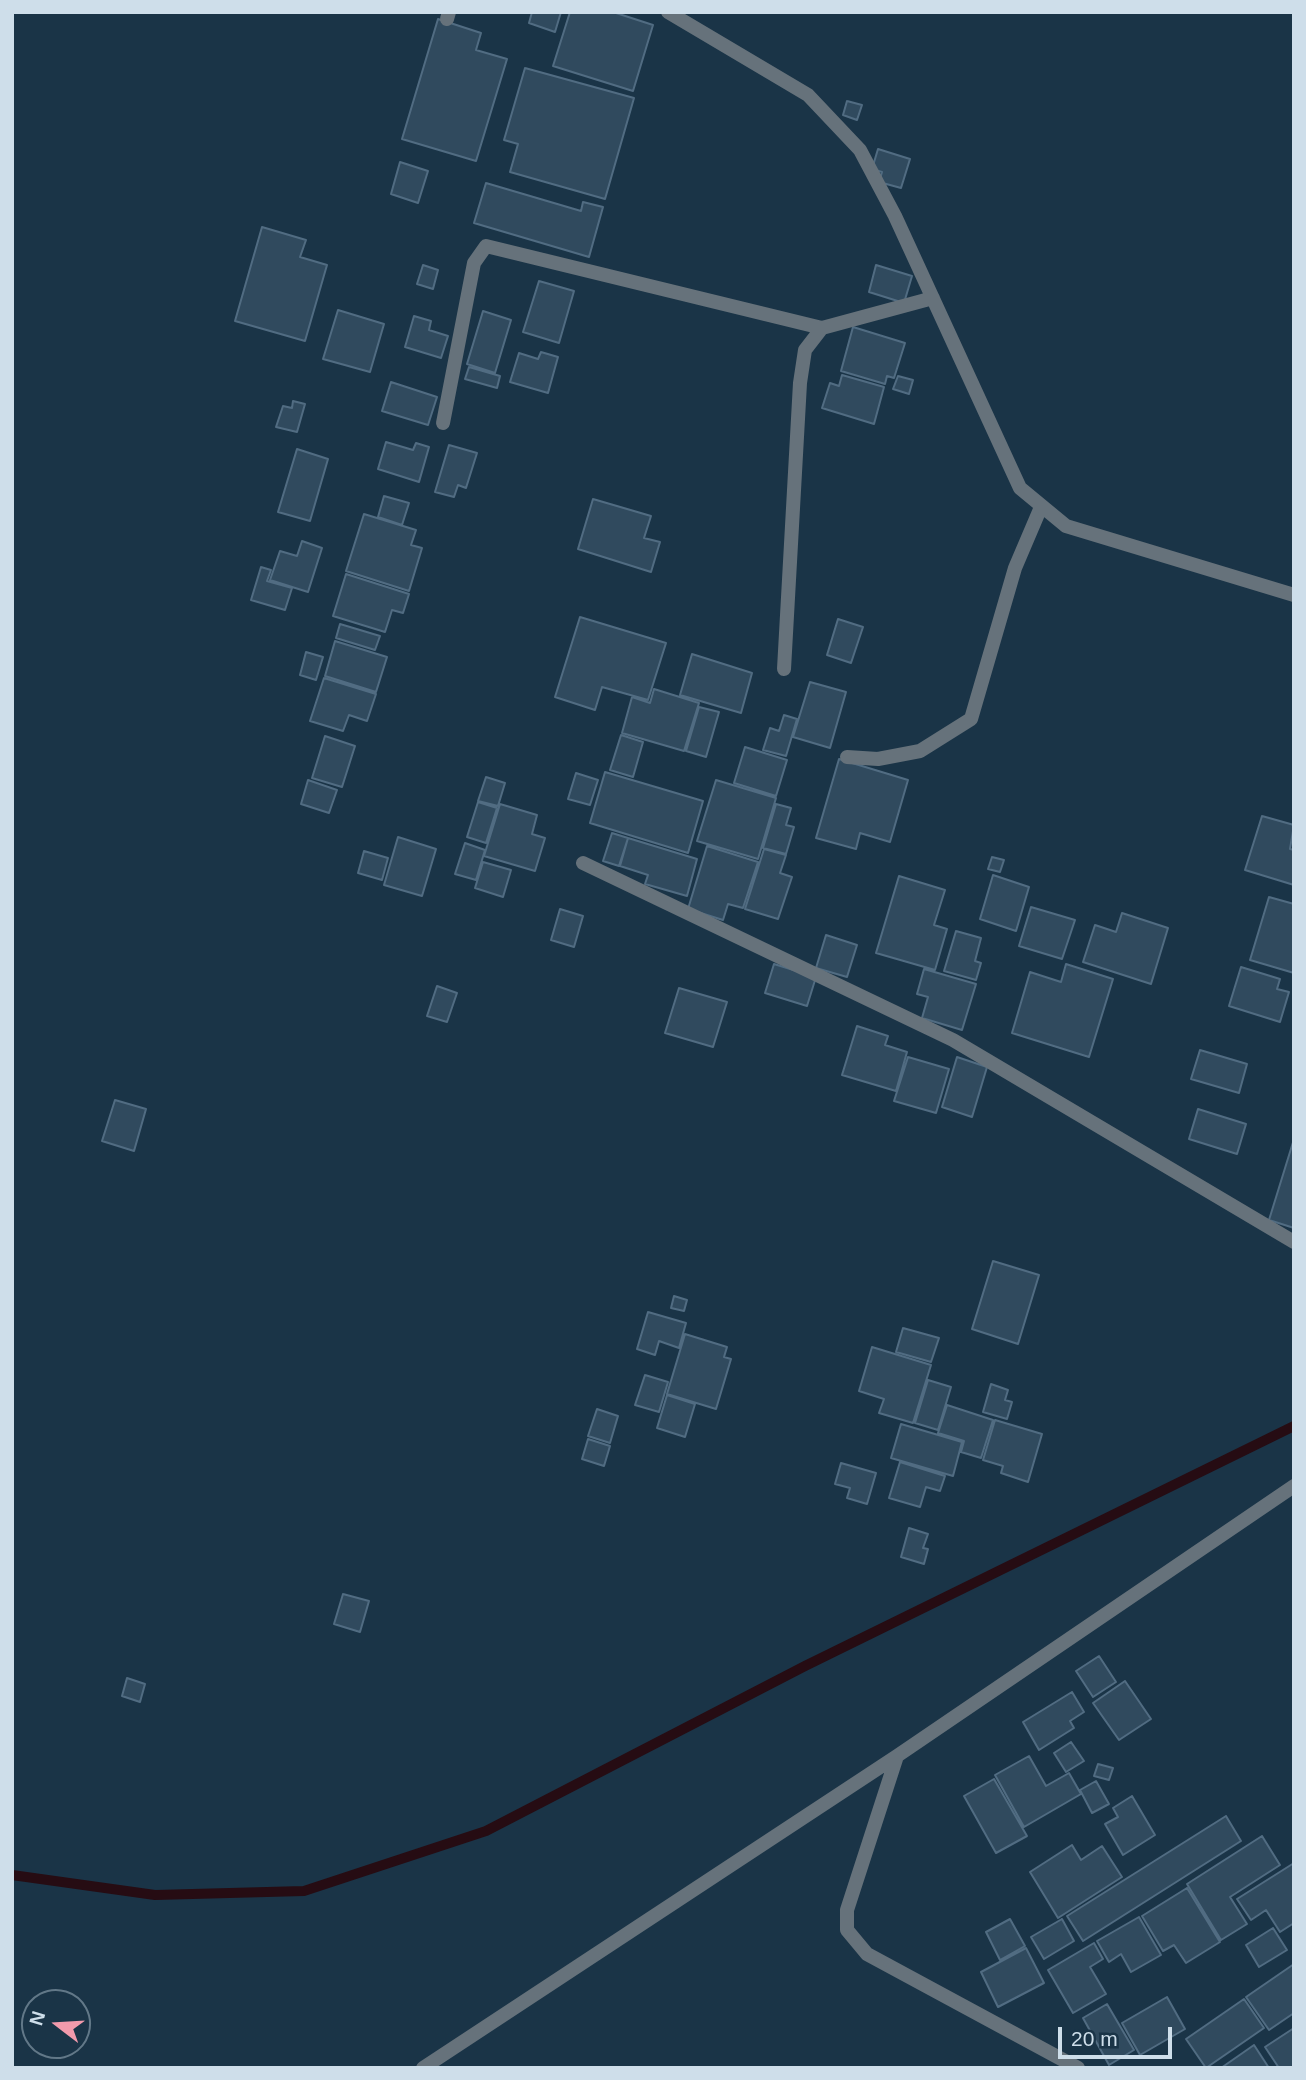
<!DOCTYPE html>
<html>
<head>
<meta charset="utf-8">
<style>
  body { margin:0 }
  #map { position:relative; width:1306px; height:2080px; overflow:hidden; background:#1a3447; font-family:Arial,sans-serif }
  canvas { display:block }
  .frame { position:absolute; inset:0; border:14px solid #cedeea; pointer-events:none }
  .north { position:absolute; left:21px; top:1989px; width:70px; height:70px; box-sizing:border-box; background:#1a3447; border:2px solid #627888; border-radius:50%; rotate:287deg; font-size:19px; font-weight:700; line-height:28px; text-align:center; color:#cedeea }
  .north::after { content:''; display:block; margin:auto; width:24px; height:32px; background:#f29aac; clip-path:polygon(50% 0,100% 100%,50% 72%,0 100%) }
  .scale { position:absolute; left:1058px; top:2027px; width:114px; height:32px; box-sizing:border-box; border:4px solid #cedeea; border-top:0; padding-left:9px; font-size:21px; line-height:24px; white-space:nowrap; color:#cedeea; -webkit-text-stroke:5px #1a3447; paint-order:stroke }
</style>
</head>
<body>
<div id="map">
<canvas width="1306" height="2080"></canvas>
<div class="frame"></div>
<div class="north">N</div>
<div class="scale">20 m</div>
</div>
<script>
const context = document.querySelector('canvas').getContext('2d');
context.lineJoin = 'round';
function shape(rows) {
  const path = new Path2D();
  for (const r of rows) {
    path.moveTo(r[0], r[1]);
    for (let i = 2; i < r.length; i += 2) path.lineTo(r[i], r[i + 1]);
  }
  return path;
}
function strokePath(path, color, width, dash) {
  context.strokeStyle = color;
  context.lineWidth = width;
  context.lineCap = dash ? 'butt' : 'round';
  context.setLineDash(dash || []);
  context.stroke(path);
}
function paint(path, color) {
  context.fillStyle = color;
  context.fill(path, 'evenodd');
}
strokePath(shape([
  [12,1875,155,1895,304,1891,486,1831,805,1666,1294,1426]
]), '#260c13', 10);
const building = shape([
  [532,12,561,12,555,32,529,23,532,12],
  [570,12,613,12,653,25,633,91,553,66,570,12],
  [438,19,481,33,476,50,507,59,476,161,402,139,438,19],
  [525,68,634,98,605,199,510,172,518,144,504,140,525,68],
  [847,101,862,105,857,120,843,115,847,101],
  [878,149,910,159,901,188,879,182,882,172,872,169,878,149],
  [400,162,428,171,418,203,391,194,400,162],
  [486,183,581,211,583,202,603,207,589,257,474,223,486,183],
  [262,227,306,240,300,257,327,265,305,341,235,321,262,227],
  [423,265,438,270,433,289,417,284,423,265],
  [876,265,912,276,904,303,869,292,876,265],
  [539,281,574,291,559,343,523,332,539,281],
  [338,310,384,324,370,372,323,359,338,310],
  [483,311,511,320,495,373,467,364,483,311],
  [414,316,431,321,429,330,448,336,441,358,405,347,414,316],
  [853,327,905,343,894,378,887,376,885,384,841,371,853,327],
  [541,352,558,357,548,393,510,382,519,353,538,359,541,352],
  [469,367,500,376,497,388,465,379,469,367],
  [842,375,884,387,874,424,822,408,830,383,839,386,842,375],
  [898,376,913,380,909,394,893,389,898,376],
  [391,382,437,397,428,425,382,411,391,382],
  [293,401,305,404,297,432,276,427,283,406,292,408,293,401],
  [386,442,413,450,416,443,429,447,419,482,378,469,386,442],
  [449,445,477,453,466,488,458,485,454,497,435,492,449,445],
  [297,449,328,459,310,521,278,512,297,449],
  [384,496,409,503,402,525,378,517,384,496],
  [593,499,651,516,644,538,660,542,651,572,578,549,593,499],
  [364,514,416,530,411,545,422,548,409,591,346,571,364,514],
  [302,541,322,548,308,592,270,580,280,551,297,556,302,541],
  [261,567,271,570,267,581,292,588,285,610,251,600,261,567],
  [346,574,409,594,403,613,392,610,385,632,333,616,346,574],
  [580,617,666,643,648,700,602,687,595,710,555,697,580,617],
  [838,619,863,627,851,663,827,655,838,619],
  [340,624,380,636,375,650,336,638,340,624],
  [335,641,387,657,376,692,325,676,335,641],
  [306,652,323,657,316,680,300,675,306,652],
  [692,654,752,673,741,713,680,695,692,654],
  [324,678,376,694,367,721,349,715,343,731,310,721,324,678],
  [810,682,846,692,830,748,793,737,810,682],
  [654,689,699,703,684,751,622,733,632,697,650,703,654,689],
  [699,707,719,712,706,757,686,751,699,707],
  [784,715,797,719,786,756,763,750,770,728,779,731,784,715],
  [621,735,643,742,633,777,610,770,621,735],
  [325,736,355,746,342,787,312,778,325,736],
  [745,747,787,760,776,796,734,783,745,747],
  [839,759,908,780,890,842,860,833,856,849,816,838,839,759],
  [605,772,703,801,688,853,590,823,605,772],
  [576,773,598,780,590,805,568,799,576,773],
  [486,777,505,783,498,806,478,801,486,777],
  [308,780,337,790,329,813,301,804,308,780],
  [716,780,776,798,758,859,697,841,716,780],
  [478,802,497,808,486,843,467,837,478,802],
  [500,804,537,815,532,834,545,838,535,871,484,856,500,804],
  [776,804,791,808,786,825,794,827,786,854,763,848,776,804],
  [1262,816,1294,825,1290,849,1294,850,1294,885,1245,870,1262,816],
  [612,833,628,838,619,866,603,861,612,833],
  [398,837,436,849,422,896,384,885,398,837],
  [628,838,697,859,687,896,645,884,648,875,620,866,628,838],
  [465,843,485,850,476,880,455,874,465,843],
  [707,846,758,862,743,908,728,904,723,920,688,909,707,846],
  [764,849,786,855,780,873,792,877,778,919,745,909,764,849],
  [364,851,388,858,382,880,358,873,364,851],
  [992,857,1004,860,1000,872,988,869,992,857],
  [483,862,511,870,503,897,475,888,483,862],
  [993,875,1029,887,1016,931,980,919,993,875],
  [899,876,945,890,934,925,947,929,935,970,876,953,899,876],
  [1269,897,1294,904,1294,973,1250,960,1269,897],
  [1031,907,1075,920,1062,959,1019,946,1031,907],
  [560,909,583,916,574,947,551,940,560,909],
  [1122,913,1168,928,1151,984,1083,962,1095,925,1116,932,1122,913],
  [956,931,981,938,975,961,981,963,976,980,944,971,956,931],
  [826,935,857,945,847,977,816,968,826,935],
  [774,964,816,977,807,1006,765,993,774,964],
  [1066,964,1113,979,1089,1057,1012,1033,1030,972,1061,982,1066,964],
  [1241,967,1280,979,1277,989,1289,992,1280,1022,1229,1006,1241,967],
  [924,969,976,984,962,1030,922,1018,928,997,917,994,924,969],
  [437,986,457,993,447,1022,427,1016,437,986],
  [679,988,727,1002,713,1047,665,1033,679,988],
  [857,1026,888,1036,885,1045,907,1052,896,1091,842,1075,857,1026],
  [1200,1050,1247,1064,1239,1093,1191,1079,1200,1050],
  [908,1057,949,1069,936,1113,894,1101,908,1057],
  [957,1057,987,1067,972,1117,942,1107,957,1057],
  [115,1100,146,1109,134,1151,102,1141,115,1100],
  [1198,1109,1246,1124,1237,1154,1189,1139,1198,1109],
  [1294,1139,1294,1228,1269,1220,1294,1139],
  [993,1261,1039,1275,1018,1344,972,1329,993,1261],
  [674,1296,687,1300,684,1311,671,1308,674,1296],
  [648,1312,686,1323,679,1348,659,1341,655,1355,637,1349,648,1312],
  [903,1328,939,1338,931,1362,896,1352,903,1328],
  [685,1334,727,1347,724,1357,731,1359,716,1409,667,1394,685,1334],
  [872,1347,931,1365,913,1423,879,1413,884,1399,859,1391,872,1347],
  [645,1375,668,1382,659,1412,635,1405,645,1375],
  [928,1380,951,1387,938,1430,915,1423,928,1380],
  [991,1384,1008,1390,1005,1400,1012,1402,1007,1419,983,1412,991,1384],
  [667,1395,695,1404,685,1437,657,1428,667,1395],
  [947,1405,993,1420,981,1458,961,1452,964,1441,938,1433,947,1405],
  [597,1409,618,1416,610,1443,588,1436,597,1409],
  [995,1420,1042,1434,1028,1482,1001,1473,1003,1466,983,1460,995,1420],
  [901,1424,962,1442,953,1476,891,1458,901,1424],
  [588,1439,610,1446,604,1466,582,1459,588,1439],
  [900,1462,945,1476,940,1491,926,1487,920,1507,889,1498,900,1462],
  [841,1463,876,1473,867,1504,847,1498,850,1488,835,1484,841,1463],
  [909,1528,928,1534,923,1548,928,1549,924,1564,901,1557,909,1528],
  [343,1594,369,1601,360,1632,334,1624,343,1594],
  [1099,1656,1116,1682,1093,1697,1076,1671,1099,1656],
  [127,1678,145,1684,140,1702,122,1696,127,1678],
  [1125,1681,1151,1719,1119,1740,1093,1703,1125,1681],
  [1072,1692,1084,1712,1070,1721,1074,1728,1039,1750,1023,1722,1072,1692],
  [1071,1742,1084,1761,1066,1772,1054,1753,1071,1742],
  [1029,1756,1046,1786,1069,1773,1081,1794,1024,1827,995,1775,1029,1756],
  [1098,1764,1113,1768,1109,1780,1094,1776,1098,1764],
  [994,1779,1027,1836,996,1853,964,1796,994,1779],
  [1096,1781,1109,1804,1092,1813,1080,1790,1096,1781],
  [1132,1796,1155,1835,1123,1855,1105,1824,1118,1817,1113,1808,1132,1796],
  [1226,1816,1241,1841,1083,1941,1067,1916,1226,1816],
  [1262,1836,1280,1865,1230,1897,1247,1924,1221,1940,1187,1884,1262,1836],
  [1072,1845,1081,1860,1102,1846,1122,1877,1058,1918,1030,1872,1072,1845],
  [1294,1863,1294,1923,1280,1932,1266,1910,1251,1920,1237,1899,1294,1863],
  [1187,1888,1220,1942,1186,1963,1174,1945,1163,1951,1142,1916,1187,1888],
  [1139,1917,1161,1955,1131,1972,1121,1954,1109,1962,1097,1941,1139,1917],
  [1010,1919,1025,1946,1000,1960,986,1932,1010,1919],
  [1062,1919,1074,1941,1044,1959,1031,1937,1062,1919],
  [1273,1928,1287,1950,1259,1967,1246,1945,1273,1928],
  [1094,1943,1103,1959,1090,1967,1106,1994,1073,2013,1048,1970,1094,1943],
  [1026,1948,1044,1983,998,2007,981,1972,1026,1948],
  [1294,1964,1294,2013,1269,2030,1246,1997,1294,1964],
  [1167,1997,1185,2029,1140,2055,1122,2023,1167,1997],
  [1244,1999,1264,2028,1206,2068,1186,2039,1244,1999],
  [1107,2004,1134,2050,1109,2065,1083,2018,1107,2004],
  [1294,2028,1294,2068,1279,2068,1265,2047,1294,2028],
  [1254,2045,1269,2068,1221,2068,1254,2045]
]);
paint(building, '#304a5e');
strokePath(building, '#516c82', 2);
strokePath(shape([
  [447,19,449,12],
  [847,757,878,759,920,751,971,719,1015,568,1041,507]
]), '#66727b', 14);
strokePath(shape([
  [668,12,808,95,860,150,895,216,1020,488,1066,526,1294,595],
  [443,423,474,263,486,246,822,328],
  [784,669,800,383,805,350,822,328,933,298],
  [583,863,953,1040,1294,1242],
  [897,1756,847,1910,847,1930,867,1954,1078,2068],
  [423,2068,897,1756,1294,1486]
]), '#66727b', 14);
</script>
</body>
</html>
